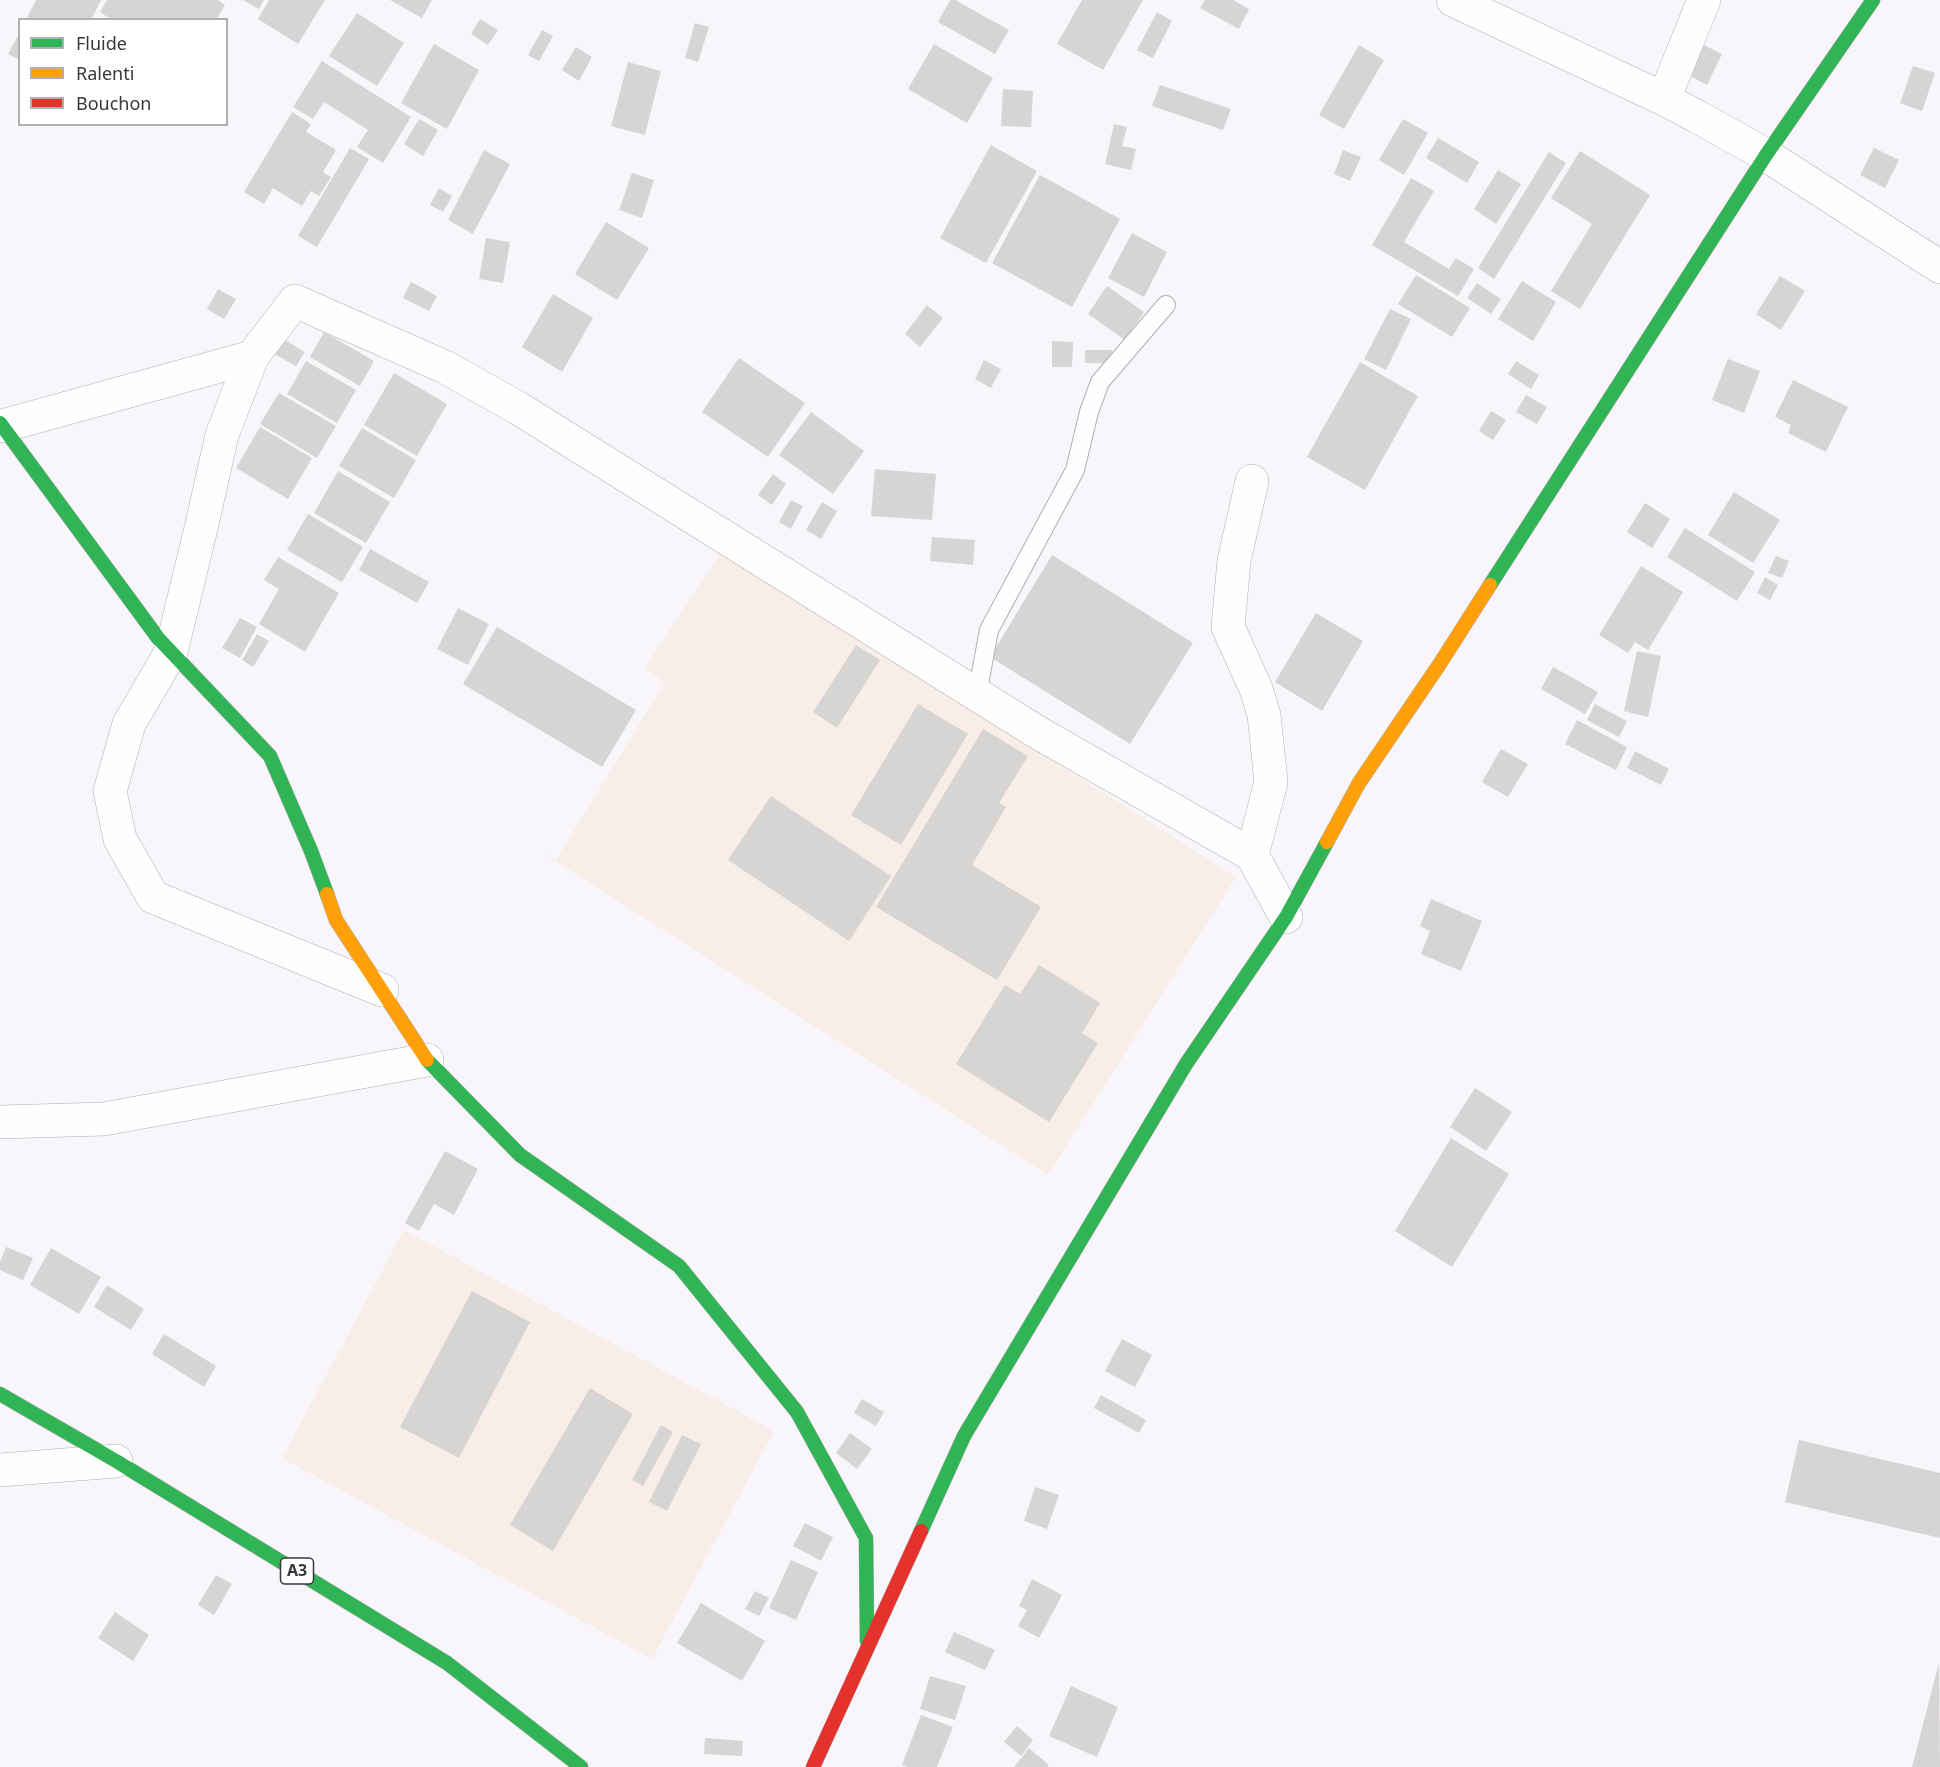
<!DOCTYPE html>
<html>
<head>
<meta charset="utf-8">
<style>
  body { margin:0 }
  #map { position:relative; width:1940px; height:1767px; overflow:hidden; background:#f8f5fb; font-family:"Noto Sans",sans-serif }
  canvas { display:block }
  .legend { position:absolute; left:18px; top:18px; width:210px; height:108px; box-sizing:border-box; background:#fff; border:2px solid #b0afb1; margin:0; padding:8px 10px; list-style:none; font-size:18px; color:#39373d }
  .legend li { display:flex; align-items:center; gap:12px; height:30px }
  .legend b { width:30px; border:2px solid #b0afb1 }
</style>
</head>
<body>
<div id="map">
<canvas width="1940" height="1767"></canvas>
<ul class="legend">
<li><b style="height:8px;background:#30b455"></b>Fluide</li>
<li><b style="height:8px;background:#ff9f0a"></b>Ralenti</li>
<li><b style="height:8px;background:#e5322d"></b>Bouchon</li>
</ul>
</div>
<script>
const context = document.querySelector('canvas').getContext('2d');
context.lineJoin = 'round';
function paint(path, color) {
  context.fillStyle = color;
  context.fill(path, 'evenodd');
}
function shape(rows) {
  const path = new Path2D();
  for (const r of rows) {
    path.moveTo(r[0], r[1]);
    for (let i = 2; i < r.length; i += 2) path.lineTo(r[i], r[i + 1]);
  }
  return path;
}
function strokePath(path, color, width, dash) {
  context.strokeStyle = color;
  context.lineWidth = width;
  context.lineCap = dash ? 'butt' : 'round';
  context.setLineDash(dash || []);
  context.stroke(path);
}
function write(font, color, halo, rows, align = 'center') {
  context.font = font + ' "Noto Sans",sans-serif';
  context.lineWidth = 4.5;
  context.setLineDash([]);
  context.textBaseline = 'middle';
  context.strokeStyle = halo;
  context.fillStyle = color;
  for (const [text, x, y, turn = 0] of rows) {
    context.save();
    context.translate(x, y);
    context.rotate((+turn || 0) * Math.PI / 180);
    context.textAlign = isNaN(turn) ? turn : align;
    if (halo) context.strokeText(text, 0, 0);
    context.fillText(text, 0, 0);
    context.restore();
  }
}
paint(shape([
  [723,550,1236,877,1048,1175,535,848,556,860,665,682,644,669],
  [404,1230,774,1431,652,1659,282,1458]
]), '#f9ede7');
paint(shape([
  [36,0,101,0,91,20,26,20],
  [107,0,218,0,225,5,216,20,112,20,100,12],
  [243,0,264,0,259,9],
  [269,0,325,0,298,44,258,19],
  [390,0,432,0,422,18],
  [950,0,955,0,1009,30,995,54,938,22],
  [1082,0,1143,0,1103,70,1057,44],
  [1205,0,1233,0,1249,9,1239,29,1200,8],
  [1157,12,1172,21,1153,58,1137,50],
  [357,13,404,43,377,86,329,56],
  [480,19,498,30,488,45,471,34],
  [695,23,709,27,698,62,685,58],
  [542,30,553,36,539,61,528,55],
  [20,32,20,60,8,54],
  [1696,41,1722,54,1707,85,1681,71],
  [434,44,479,70,447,129,401,103],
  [934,44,993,78,967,123,908,89],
  [1359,45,1384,60,1344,129,1319,115],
  [576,47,592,57,579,81,562,70],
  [322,61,411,117,383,163,357,147,368,130,324,102,313,119,293,107],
  [628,62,661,71,645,135,611,126],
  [1913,66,1935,73,1922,111,1900,103],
  [1160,85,1231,109,1223,130,1152,106],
  [1003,89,1033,91,1031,127,1001,126],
  [292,112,311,124,306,132,336,150,323,172,331,177,319,196,311,191,302,206,273,188,264,204,244,192],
  [419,119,438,130,423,156,404,144],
  [1403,119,1428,133,1404,175,1379,160],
  [1114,124,1127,127,1122,146,1136,149,1131,170,1105,164],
  [1438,138,1479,162,1467,183,1426,158],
  [991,145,1037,171,986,263,940,238],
  [350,148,369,159,317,247,298,236],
  [1874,148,1899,160,1885,188,1860,175],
  [484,150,510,164,473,234,448,220],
  [1343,150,1361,157,1350,181,1334,174],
  [1580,151,1650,195,1580,309,1551,291,1592,224,1551,198],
  [1549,152,1566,163,1494,279,1478,268],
  [1498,170,1521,184,1496,224,1474,209],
  [632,173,654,180,642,218,619,210],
  [1040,175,1120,219,1072,307,992,263],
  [1411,178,1434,191,1404,242,1449,269,1456,258,1474,269,1458,296,1372,245],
  [439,188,452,196,443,212,430,205],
  [606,222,649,248,617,300,575,274],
  [1132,233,1167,252,1144,297,1108,278],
  [486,238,510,242,503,283,479,279],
  [1416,275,1470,308,1452,337,1398,304],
  [1780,276,1805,291,1781,330,1756,314],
  [1522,281,1556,302,1533,341,1498,319],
  [411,282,437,296,429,311,403,298],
  [1477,283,1501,299,1491,314,1467,298],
  [1107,286,1144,312,1125,340,1088,314],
  [218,289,236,299,224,319,207,309],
  [553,294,593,318,562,372,522,347],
  [927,305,943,318,920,347,905,334],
  [1390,309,1411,319,1386,370,1364,359],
  [324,332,374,361,360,386,310,357],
  [280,337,305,352,296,366,271,352],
  [1052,341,1073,342,1072,367,1052,367],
  [1085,350,1112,350,1111,363,1085,363],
  [739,358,805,403,768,457,702,412],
  [1728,359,1760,371,1744,413,1712,400],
  [984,360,1001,369,991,388,975,379],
  [306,361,356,390,337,423,287,394],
  [1516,361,1539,375,1531,389,1508,374],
  [1360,362,1418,396,1365,490,1307,457],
  [394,373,447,404,417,456,364,425],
  [1793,380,1848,407,1826,452,1788,433,1791,425,1775,417],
  [279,393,336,426,317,458,260,424],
  [1526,395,1547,407,1537,424,1516,412],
  [1491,411,1506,420,1493,440,1479,431],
  [811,412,864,451,833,494,779,455],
  [260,427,312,458,288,499,236,468],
  [362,428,416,460,394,498,339,466],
  [875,469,936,474,932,520,871,516],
  [338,471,390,502,366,543,314,513],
  [773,474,786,484,772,505,758,495],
  [1734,492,1780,520,1753,563,1708,535],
  [791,500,803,506,791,529,779,522],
  [822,502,837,511,821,539,806,530],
  [1645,503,1670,519,1652,548,1627,532],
  [308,514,363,547,342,582,287,550],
  [1685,528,1755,572,1737,601,1667,557],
  [932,537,975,540,973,565,930,561],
  [370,549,429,582,417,603,359,570],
  [1052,555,1193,643,1130,744,990,657],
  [1776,556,1789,561,1782,578,1768,573],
  [278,557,339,593,305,652,259,624,279,589,264,580],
  [1641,566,1683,592,1648,650,1635,642,1628,653,1599,635],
  [1765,577,1778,585,1770,600,1757,593],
  [458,608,489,624,468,665,437,649],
  [1316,613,1363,641,1322,711,1275,682],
  [240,618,257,627,240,658,222,648],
  [497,627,636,710,602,767,463,684],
  [257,634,269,641,253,667,242,660],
  [856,645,880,660,837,728,813,712],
  [1637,651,1661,656,1648,717,1624,711],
  [1553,667,1598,692,1585,714,1541,689],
  [918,704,968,734,901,845,851,815],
  [1595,704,1627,721,1619,737,1587,720],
  [1577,720,1627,747,1616,770,1565,744],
  [983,729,1028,756,999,803,1006,807,972,865,1041,907,997,980,876,907],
  [1501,749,1528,764,1508,797,1482,782],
  [1635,751,1669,769,1661,785,1627,768],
  [771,796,891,876,849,941,728,860],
  [1431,899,1482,921,1461,971,1421,954,1430,931,1420,926],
  [1039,965,1100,1003,1082,1033,1098,1043,1049,1122,956,1064,1005,985,1020,994],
  [1475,1088,1512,1112,1486,1151,1450,1127],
  [1451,1138,1509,1174,1452,1267,1395,1231],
  [445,1151,478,1169,454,1215,434,1204,419,1231,405,1223],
  [6,1247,33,1258,23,1280,0,1270,0,1262],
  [51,1248,101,1277,79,1314,30,1285],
  [107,1285,144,1309,131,1330,94,1307],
  [472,1291,530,1322,459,1458,400,1427],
  [164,1334,216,1366,204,1387,152,1354],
  [1122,1339,1152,1355,1135,1387,1105,1371],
  [590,1388,633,1414,553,1551,510,1525],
  [1101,1395,1146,1420,1139,1433,1094,1408],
  [862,1399,884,1412,876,1426,854,1413],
  [661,1425,673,1432,643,1486,632,1480],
  [850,1433,872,1449,857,1469,836,1453],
  [682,1435,701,1444,667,1511,649,1502],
  [1799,1440,1940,1473,1940,1538,1785,1502],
  [1035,1487,1059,1495,1047,1529,1024,1521],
  [805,1523,833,1537,821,1561,793,1546],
  [791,1560,818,1572,796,1620,769,1608],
  [216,1575,232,1584,214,1615,198,1605],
  [1032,1579,1062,1595,1039,1638,1018,1626,1027,1610,1019,1606],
  [755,1591,769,1598,759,1616,745,1609],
  [701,1603,765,1641,742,1681,677,1643],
  [115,1612,149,1635,133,1661,98,1638],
  [954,1632,995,1650,985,1670,945,1652],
  [1939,1663,1940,1767,1912,1767],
  [930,1676,966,1686,955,1720,920,1709],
  [1071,1686,1118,1707,1097,1757,1049,1736],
  [921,1715,953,1727,937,1767,908,1767,902,1765],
  [1017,1726,1033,1740,1021,1756,1004,1742],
  [705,1738,743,1741,742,1756,704,1754],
  [1029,1748,1049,1765,1047,1767,1014,1767]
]), '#d7d4d4');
const lane = shape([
  [977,695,989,630,1075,470,1089,412,1100,382,1166,305]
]);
const street = shape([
  [1453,0,1664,99,1698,117,1766,155,1940,267],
  [1664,99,1704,0],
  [252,357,222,435,202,524,171,652,129,724,110,791,120,839,153,897,382,990],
  [2,426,252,357,295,301,445,367,518,408,1037,732,1252,855,1286,917],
  [1252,481,1234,561,1228,627,1256,689,1264,715,1271,782,1252,855],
  [0,1122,104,1119,427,1060],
  [0,1470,116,1461]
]);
const fast = shape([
  [0,423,158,638,270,756,311,851,327,894],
  [1490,585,1766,155,1873,0],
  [427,1060,520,1155,679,1266,797,1412,866,1538,867,1641],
  [0,1394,116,1461,447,1663,581,1767],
  [921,1531,964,1436,1186,1064,1286,917,1327,842]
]);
const slow = shape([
  [1327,842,1359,783,1441,662,1490,585],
  [327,894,336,920,427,1060]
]);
const jam = shape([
  [813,1767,921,1531]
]);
strokePath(lane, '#b0aeb4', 20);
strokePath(street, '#b0aeb4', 34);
strokePath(fast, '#b0aeb4', 15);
strokePath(slow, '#b0aeb4', 15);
strokePath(jam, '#b0aeb4', 15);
strokePath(lane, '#fefefe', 18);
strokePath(street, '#fefefe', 33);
strokePath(fast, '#30b455', 14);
strokePath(slow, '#ff9f0a', 14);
strokePath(jam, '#e5322d', 14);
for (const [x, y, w] of [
  [297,1571,33]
]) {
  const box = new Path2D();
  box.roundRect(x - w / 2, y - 13, w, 26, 4.5);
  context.fillStyle = '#fff';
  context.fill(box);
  strokePath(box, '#39373d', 1.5);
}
write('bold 16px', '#39373d', null, [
  ["A3",297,1571]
]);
</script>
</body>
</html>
